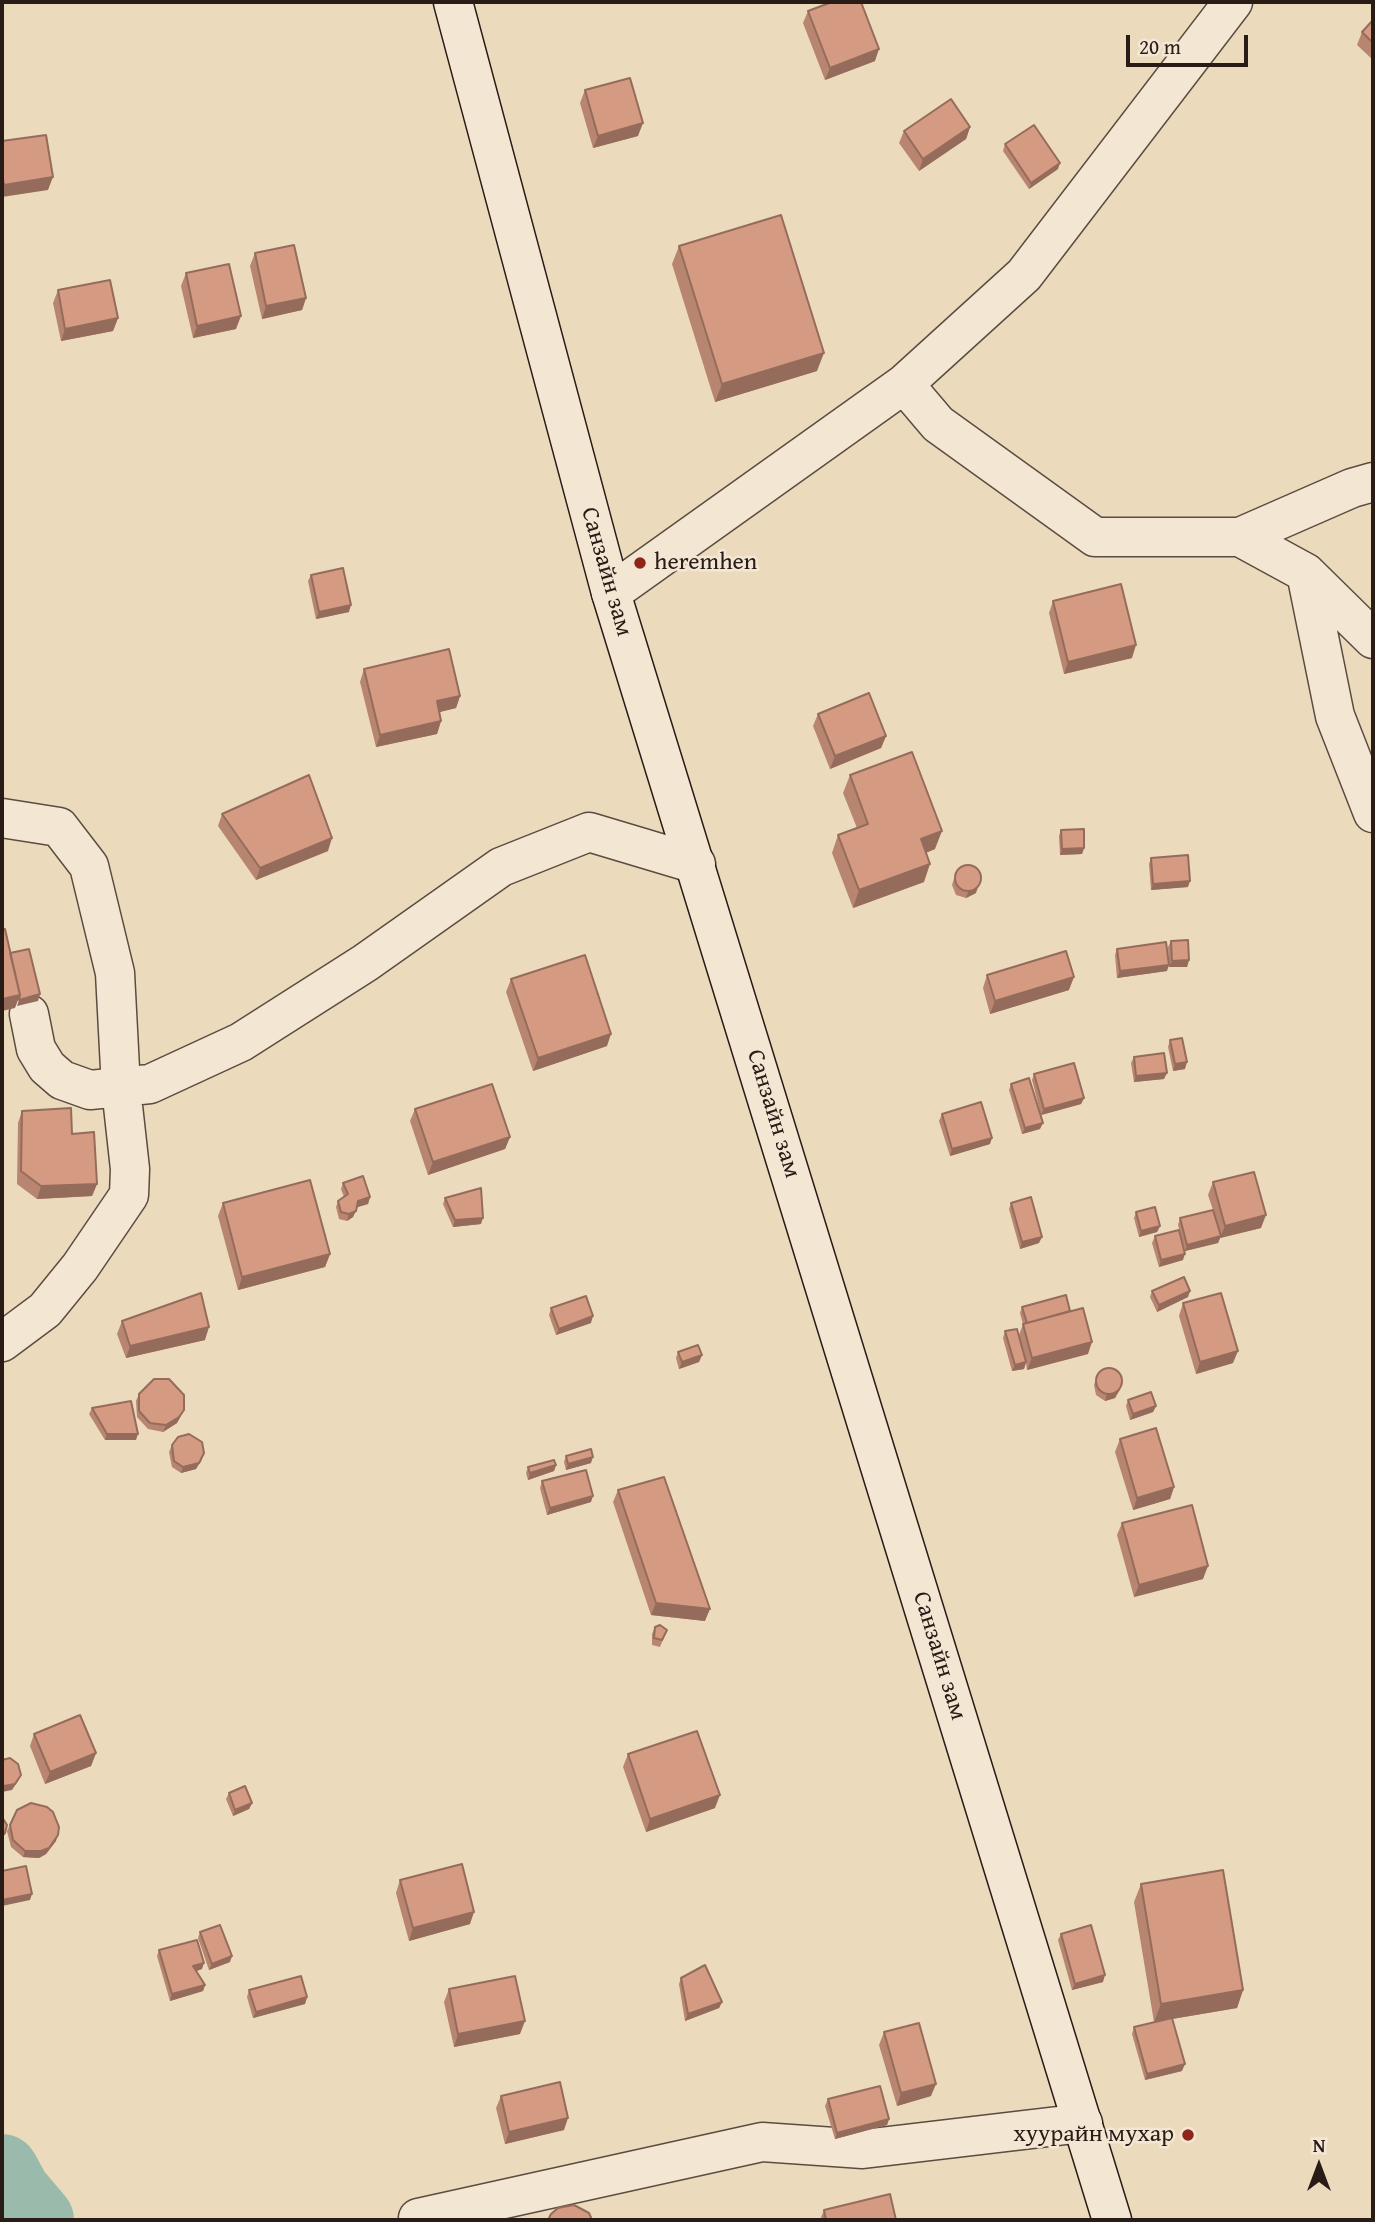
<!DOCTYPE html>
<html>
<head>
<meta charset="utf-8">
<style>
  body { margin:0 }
  #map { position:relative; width:1375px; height:2222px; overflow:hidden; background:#ecdabd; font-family:"Gentium Book Plus",serif }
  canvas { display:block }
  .frame { position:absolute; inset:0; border:4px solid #291c17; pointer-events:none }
  .north { position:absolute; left:1284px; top:2131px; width:70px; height:70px; -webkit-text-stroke:5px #f3e7d4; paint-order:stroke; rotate:0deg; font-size:19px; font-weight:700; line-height:28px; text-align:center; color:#291c17 }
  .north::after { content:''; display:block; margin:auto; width:24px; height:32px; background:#291c17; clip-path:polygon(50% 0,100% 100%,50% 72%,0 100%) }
  .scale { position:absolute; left:1126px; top:35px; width:122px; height:32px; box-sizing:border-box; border:4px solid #291c17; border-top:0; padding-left:9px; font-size:21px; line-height:24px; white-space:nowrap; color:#291c17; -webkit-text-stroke:5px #f3e7d4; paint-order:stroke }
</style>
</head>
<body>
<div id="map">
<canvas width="1375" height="2222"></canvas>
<div class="frame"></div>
<div class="north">N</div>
<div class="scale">20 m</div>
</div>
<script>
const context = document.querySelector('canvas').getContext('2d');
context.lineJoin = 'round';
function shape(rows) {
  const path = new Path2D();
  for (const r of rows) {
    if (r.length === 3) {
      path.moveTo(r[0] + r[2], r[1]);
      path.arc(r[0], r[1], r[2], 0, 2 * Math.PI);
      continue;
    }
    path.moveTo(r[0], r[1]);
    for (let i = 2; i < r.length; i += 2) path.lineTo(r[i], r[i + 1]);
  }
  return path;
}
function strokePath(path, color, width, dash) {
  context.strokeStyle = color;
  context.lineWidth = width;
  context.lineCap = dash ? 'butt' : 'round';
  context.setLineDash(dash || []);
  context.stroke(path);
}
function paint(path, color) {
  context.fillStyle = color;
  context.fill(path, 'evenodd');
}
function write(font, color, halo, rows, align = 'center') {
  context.font = font + ' "Gentium Book Plus",serif';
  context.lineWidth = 5;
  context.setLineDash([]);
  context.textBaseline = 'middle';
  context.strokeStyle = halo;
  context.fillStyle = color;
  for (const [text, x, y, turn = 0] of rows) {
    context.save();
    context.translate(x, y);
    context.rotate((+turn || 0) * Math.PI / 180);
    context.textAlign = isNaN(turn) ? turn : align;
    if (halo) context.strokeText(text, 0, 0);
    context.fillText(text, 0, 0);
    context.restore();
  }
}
strokePath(shape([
  [2,2171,14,2193,37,2220]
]), '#9abbab', 74);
const street = shape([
  [904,384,938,424,1095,537,1240,537,1306,573,1373,639],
  [1240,537,1352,488,1373,482],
  [1306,573,1335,716,1373,813],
  [611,593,904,384,1024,275,1233,2],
  [2,818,59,827,89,866,115,973,121,1088,130,1169,129,1195,80,1267,45,1310,2,1342],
  [29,1014,36,1049,47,1067,62,1080,90,1090,150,1084,241,1042,365,963,501,867,589,832,696,864],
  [418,2218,762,2142,863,2149,1083,2123]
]);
const secondary = shape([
  [453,2,611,593,1112,2220]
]);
strokePath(street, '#5a4c40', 41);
strokePath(secondary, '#291c17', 41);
strokePath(street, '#f3e7d4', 38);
strokePath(secondary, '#f3e7d4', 38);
paint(shape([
  [808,11,875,61,825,80,803,23],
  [1373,20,1373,60,1357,45,1362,32],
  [585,90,638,136,593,148,580,103],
  [970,127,966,139,919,171,899,143,904,131],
  [1005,144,1058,169,1029,189,1003,151],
  [679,246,817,371,715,402,672,264],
  [255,253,306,298,302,310,262,319,250,266],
  [186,273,236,329,193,338,181,286],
  [58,290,118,318,113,331,61,341,53,303],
  [311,575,349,612,316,619,308,581],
  [1053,601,1132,658,1064,674,1049,613],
  [364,669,460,696,456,708,439,712,441,721,437,734,376,747,360,682],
  [818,714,886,736,881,748,830,769,813,726],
  [850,775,935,849,926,853,924,882,853,908,832,853,838,835,857,828,843,793],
  [222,814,328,851,256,880,218,826],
  [1061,830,1084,848,1082,854,1060,855,1059,836],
  [1151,858,1188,887,1151,890,1149,864],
  [957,869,976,893,966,898,956,895,952,885],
  [1171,941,1189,960,1187,967,1169,967,1168,947],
  [1117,949,1167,971,1117,978,1115,955],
  [987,975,1069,990,990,1014,983,988],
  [511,979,607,1046,533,1071,506,992],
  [1170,1040,1185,1069,1173,1071,1168,1047],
  [1134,1057,1164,1079,1134,1082,1131,1063],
  [1034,1074,1084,1098,1081,1104,1041,1115,1032,1080],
  [1011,1084,1040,1129,1022,1134,1009,1090],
  [415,1109,510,1137,505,1149,428,1175,410,1121],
  [22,1111,72,1134,97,1184,92,1196,37,1199,17,1184,18,1123],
  [942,1114,990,1144,950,1156,939,1121],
  [1213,1182,1261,1228,1220,1238,1218,1243,1185,1251,1178,1225,1180,1218,1213,1210,1208,1195],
  [343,1183,370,1197,368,1204,356,1207,353,1217,347,1221,339,1219,336,1207,338,1201,344,1197,341,1189],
  [445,1198,481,1224,453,1227,443,1204],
  [223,1203,330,1254,325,1267,238,1290,218,1216],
  [1011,1203,1039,1243,1020,1249,1009,1209],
  [1136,1212,1160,1226,1157,1232,1139,1237,1134,1218],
  [1155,1236,1183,1260,1159,1267,1152,1243],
  [1152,1291,1188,1297,1157,1312,1150,1297],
  [1183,1303,1233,1363,1196,1374,1179,1316],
  [1022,1307,1070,1311,1088,1354,1027,1370,1026,1363,1024,1369,1012,1371,1003,1338,1005,1331,1019,1335,1023,1324,1020,1313],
  [551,1308,591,1323,556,1335,549,1315],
  [122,1321,205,1340,126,1358,117,1334],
  [678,1352,702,1355,699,1362,679,1369,676,1358],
  [1096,1379,1120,1390,1115,1398,1105,1401,1096,1395,1094,1385],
  [139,1394,181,1416,177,1423,163,1432,148,1429,137,1417,136,1401],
  [1128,1400,1156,1406,1153,1412,1130,1420,1126,1406],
  [92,1408,136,1440,105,1440,89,1414],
  [1120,1439,1174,1487,1170,1499,1133,1510,1115,1452],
  [172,1445,202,1460,196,1469,181,1473,172,1467,169,1452],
  [566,1456,591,1463,566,1470,564,1462],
  [556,1465,554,1471,528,1480,526,1473,528,1467],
  [542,1481,591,1502,547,1515,540,1488],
  [618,1490,705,1621,651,1615,613,1502],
  [1122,1523,1203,1579,1134,1597,1117,1535],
  [655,1627,667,1630,660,1647,652,1645,652,1634],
  [34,1734,96,1753,91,1766,45,1784,30,1746],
  [628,1754,715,1808,646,1832,623,1767],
  [229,1793,252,1803,249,1809,233,1816,226,1799],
  [10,1825,56,1841,46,1854,39,1858,23,1857,11,1847,7,1831],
  [400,1880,470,1924,409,1941,396,1893],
  [1141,1884,1243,1990,1237,2008,1172,2019,1182,2071,1145,2080,1132,2034,1134,2027,1154,2022,1134,1902],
  [200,1932,230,1962,209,1970,198,1938],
  [1061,1934,1103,1982,1072,1990,1058,1940],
  [159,1950,202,1969,196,1971,205,1985,203,1991,170,2001,157,1956],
  [681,1978,722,2002,719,2008,685,2021,679,1984],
  [449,1989,520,2034,454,2047,444,2002],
  [249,1990,307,1997,305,2004,253,2018,247,1997],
  [884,2032,931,2096,897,2106,879,2045],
  [501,2096,564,2130,505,2144,496,2108],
  [828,2099,889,2119,887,2125,835,2139,825,2106],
  [824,2210,896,2220,820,2220]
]), '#b78570');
paint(shape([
  [879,49,875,61,825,80,830,68],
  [643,123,638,136,593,148,598,136],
  [970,127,966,139,919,171,923,159],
  [1060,163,1058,169,1029,189,1031,183],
  [53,177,48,190,2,197,2,190,4,185],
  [306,298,302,310,262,319,266,306],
  [241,316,236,329,193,338,197,326],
  [118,318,113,331,61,341,65,329],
  [824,353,817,371,715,402,722,384],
  [351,605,349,612,316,619,319,612],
  [1136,645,1132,658,1064,674,1068,662],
  [460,696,456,708,432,714,437,701],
  [441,721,437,734,376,747,380,735],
  [886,736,881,748,830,769,835,756],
  [942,831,935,849,915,857,921,839],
  [332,838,328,851,256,880,260,868],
  [1084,848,1082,854,1060,855,1062,849],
  [930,864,924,882,853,908,859,890],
  [1190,881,1188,887,1151,890,1153,884],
  [978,887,976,893,966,898,968,892],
  [1189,960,1187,967,1169,967,1172,961],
  [1169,965,1167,971,1117,978,1120,971],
  [1074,977,1069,990,990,1014,995,1001],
  [40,994,38,1001,17,1006,19,1000],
  [20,995,15,1008,2,1011,2,999],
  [611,1034,607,1046,533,1071,538,1058],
  [1187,1062,1185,1069,1173,1071,1175,1064],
  [1167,1073,1164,1079,1134,1082,1136,1076],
  [1084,1098,1081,1104,1041,1115,1044,1109],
  [1043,1123,1040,1129,1022,1134,1025,1128],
  [510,1137,505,1149,428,1175,433,1162],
  [992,1138,990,1144,950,1156,952,1149],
  [97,1184,92,1196,37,1199,41,1186],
  [370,1197,368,1204,355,1208,358,1201],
  [356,1211,353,1217,347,1221,349,1214],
  [1266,1215,1261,1228,1220,1238,1225,1226],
  [483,1218,481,1224,453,1227,455,1220],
  [1160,1226,1157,1232,1139,1237,1141,1231],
  [1221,1236,1218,1243,1185,1251,1187,1245],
  [1042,1237,1039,1243,1020,1249,1022,1242],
  [330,1254,325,1267,238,1290,242,1277],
  [1185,1254,1183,1260,1159,1267,1161,1260],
  [1190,1291,1188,1297,1157,1312,1159,1305],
  [593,1316,591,1323,556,1335,559,1329],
  [209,1327,205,1340,126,1358,130,1346],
  [1092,1342,1088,1354,1027,1370,1032,1358],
  [1238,1351,1233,1363,1196,1374,1200,1362],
  [702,1355,699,1362,679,1369,682,1362],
  [1026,1362,1024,1369,1012,1371,1015,1365],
  [1122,1384,1115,1398,1105,1401,1107,1394],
  [1156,1406,1153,1412,1130,1420,1133,1414],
  [184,1410,177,1423,163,1432,166,1425],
  [107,1434,138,1434,136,1440,105,1440],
  [204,1453,196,1469,181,1473,183,1467],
  [593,1457,591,1463,566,1470,568,1464],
  [556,1465,554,1471,528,1480,530,1473],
  [1174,1487,1170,1499,1133,1510,1137,1498],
  [593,1496,591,1502,547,1515,550,1508],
  [1208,1566,1203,1579,1134,1597,1139,1585],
  [656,1603,710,1609,705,1621,651,1615],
  [96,1753,91,1766,45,1784,50,1772],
  [21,1775,18,1781,12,1790,2,1792,4,1786],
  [720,1795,715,1808,646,1832,650,1819],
  [252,1803,249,1809,233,1816,235,1810],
  [58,1835,56,1841,46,1854,39,1858,23,1857,25,1851],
  [32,1894,30,1900,2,1906,2,1900],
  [474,1912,470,1924,409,1941,413,1928],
  [232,1956,230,1962,209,1970,212,1964],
  [204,1963,202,1969,191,1973,193,1966],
  [1105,1975,1103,1982,1072,1990,1075,1984],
  [205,1985,203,1991,170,2001,172,1994],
  [1243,1990,1237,2008,1154,2022,1161,2004],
  [307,1997,305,2004,253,2018,256,2012],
  [722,2002,719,2008,685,2021,688,2014],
  [525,2021,520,2034,454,2047,458,2034],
  [1185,2064,1182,2071,1145,2080,1147,2074],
  [936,2084,931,2096,897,2106,901,2093],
  [568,2118,564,2130,505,2144,509,2132],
  [889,2119,887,2125,835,2139,837,2133]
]), '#956c5b');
const building = shape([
  [832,2,861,2,879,49,830,68,808,11,832,2],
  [1373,20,1373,43,1362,32,1373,20],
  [630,78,643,123,598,136,585,90,630,78],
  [951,99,970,127,923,159,904,131,951,99],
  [1034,125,1060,163,1031,183,1005,144,1034,125],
  [46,135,53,177,4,185,2,173,2,141,46,135],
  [781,215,824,353,722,384,679,246,781,215],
  [294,245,306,298,266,306,255,253,294,245],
  [229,264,241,316,197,326,186,273,229,264],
  [110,280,118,318,65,329,58,290,110,280],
  [343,568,351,605,319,612,311,575,343,568],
  [1121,584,1136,645,1068,662,1053,601,1121,584],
  [449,649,460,696,437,701,441,721,380,735,364,669,449,649],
  [869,693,886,736,835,756,818,714,869,693],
  [912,752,942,831,921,839,930,864,859,890,838,835,868,824,850,775,912,752],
  [309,775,332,838,260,868,222,814,309,775],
  [1084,829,1084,848,1062,849,1061,830,1084,829],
  [1188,855,1190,881,1153,884,1151,858,1188,855],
  [968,878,13],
  [5,929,20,995,2,999,2,930,5,929],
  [1188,940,1189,960,1172,961,1171,941,1188,940],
  [1166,942,1169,965,1120,971,1117,949,1166,942],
  [29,949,40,994,19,1000,20,995,10,953,29,949],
  [1066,951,1074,977,995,1001,987,975,1066,951],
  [585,955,611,1034,538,1058,511,979,585,955],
  [1182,1038,1187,1062,1175,1064,1170,1040,1182,1038],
  [1164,1053,1167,1073,1136,1076,1134,1057,1164,1053],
  [1074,1063,1084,1098,1044,1109,1034,1074,1074,1063],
  [1029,1078,1043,1123,1025,1128,1011,1084,1029,1078],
  [492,1084,510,1137,433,1162,415,1109,492,1084],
  [981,1102,992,1138,952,1149,942,1114,981,1102],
  [71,1108,72,1134,94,1132,97,1184,41,1186,21,1171,22,1111,71,1108],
  [1254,1172,1266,1215,1225,1226,1213,1182,1254,1172],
  [363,1176,370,1197,358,1201,356,1211,349,1214,341,1212,338,1201,348,1194,343,1183,363,1176],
  [310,1180,330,1254,242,1277,223,1203,310,1180],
  [481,1188,483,1218,455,1220,445,1198,481,1188],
  [1031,1197,1042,1237,1022,1242,1011,1203,1031,1197],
  [1155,1207,1160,1226,1141,1231,1136,1212,1155,1207],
  [1213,1210,1221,1236,1187,1245,1180,1218,1213,1210],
  [1179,1230,1185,1254,1161,1260,1155,1236,1179,1230],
  [1184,1277,1190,1291,1159,1305,1152,1291,1184,1277],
  [201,1293,209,1327,130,1346,122,1321,201,1293],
  [1221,1293,1238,1351,1200,1362,1183,1303,1221,1293],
  [1066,1295,1070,1311,1027,1323,1022,1307,1066,1295],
  [586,1296,593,1316,559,1329,551,1308,586,1296],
  [1083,1308,1092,1342,1032,1358,1023,1324,1083,1308],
  [1017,1329,1026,1362,1015,1365,1005,1331,1017,1329],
  [698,1345,702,1355,682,1362,678,1352,698,1345],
  [1109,1381,13],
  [154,1379,169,1379,184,1395,184,1410,179,1417,166,1425,150,1423,139,1411,139,1394,154,1379],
  [1151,1392,1156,1406,1133,1414,1128,1400,1151,1392],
  [131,1401,138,1434,107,1434,92,1408,131,1401],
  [1156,1428,1174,1487,1137,1498,1120,1439,1156,1428],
  [189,1434,202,1442,204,1453,199,1463,183,1467,174,1461,172,1445,178,1437,189,1434],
  [591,1449,593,1457,568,1464,566,1456,591,1449],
  [554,1460,556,1465,530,1473,528,1467,554,1460],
  [586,1470,593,1496,550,1508,542,1481,586,1470],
  [664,1477,710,1609,656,1603,618,1490,664,1477],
  [1192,1505,1208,1566,1139,1585,1122,1523,1192,1505],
  [660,1625,667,1630,662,1640,654,1638,655,1627,660,1625],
  [80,1715,96,1753,50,1772,34,1734,80,1715],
  [697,1731,720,1795,650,1819,628,1754,697,1731],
  [10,1758,18,1764,21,1775,15,1784,4,1786,2,1784,2,1760,10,1758],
  [245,1786,252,1803,235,1810,229,1793,245,1786],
  [31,1803,47,1807,53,1812,59,1827,58,1835,49,1848,41,1851,25,1851,13,1840,10,1825,17,1810,31,1803],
  [2,1817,7,1825,5,1833,2,1836,2,1817],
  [462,1864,474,1912,413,1928,400,1880,462,1864],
  [26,1866,32,1894,2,1900,2,1871,26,1866],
  [1223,1870,1243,1990,1161,2004,1141,1884,1223,1870],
  [220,1925,232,1956,212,1964,200,1932,220,1925],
  [1091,1925,1105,1975,1075,1984,1061,1934,1091,1925],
  [197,1940,204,1963,193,1966,205,1985,172,1994,159,1950,197,1940],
  [705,1965,722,2002,688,2014,681,1978,705,1965],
  [301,1976,307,1997,256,2012,249,1990,301,1976],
  [515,1976,525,2021,458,2034,449,1989,515,1976],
  [1172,2018,1185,2064,1147,2074,1134,2027,1172,2018],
  [919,2023,936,2084,901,2093,884,2032,919,2023],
  [560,2082,568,2118,509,2132,501,2096,560,2082],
  [880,2086,889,2119,837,2133,828,2099,880,2086],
  [890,2194,896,2220,826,2220,824,2210,890,2194],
  [574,2205,589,2213,592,2220,548,2220,551,2214,558,2208,574,2205]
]);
paint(building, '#d59b82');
strokePath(building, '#956c5b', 2);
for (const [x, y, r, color] of [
  [640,563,7,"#8f2418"],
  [1188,2135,7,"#8f2418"]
]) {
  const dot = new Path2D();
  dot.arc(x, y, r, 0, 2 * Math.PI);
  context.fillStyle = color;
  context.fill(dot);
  strokePath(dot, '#f3e7d4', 2.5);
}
write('24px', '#291c17', '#f3e7d4', [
  ["heremhen",654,563],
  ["хуурайн мухар",1174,2135,"right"]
], 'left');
write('24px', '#291c17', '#f3e7d4', [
  ["Санзайн зам",606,572,74],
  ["Санзайн зам",773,1114,73],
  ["Санзайн зам",939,1656,73]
]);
</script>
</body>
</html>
